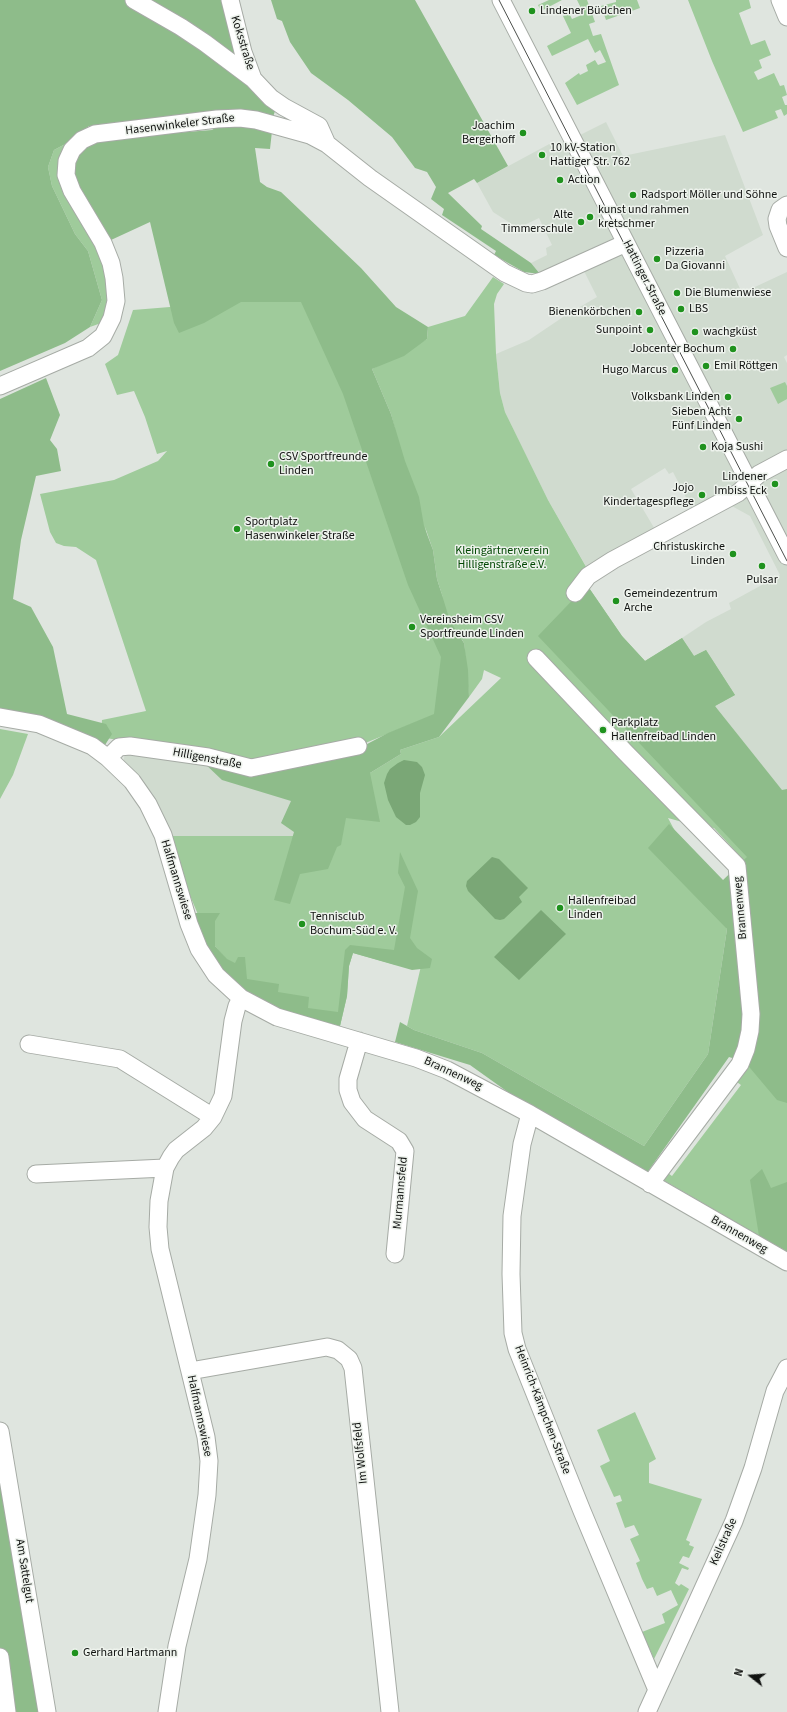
<!DOCTYPE html>
<html>
<head>
<meta charset="utf-8">
<style>
  body { margin:0 }
  #map { position:relative; width:787px; height:1712px; overflow:hidden; background:#dfe5df; font-family:"Source Sans 3",sans-serif }
  canvas { display:block }
  .north { position:absolute; left:731px; top:1656px; width:40px; height:40px; -webkit-text-stroke:3px #edf2ec; paint-order:stroke; rotate:287deg; font-size:11px; font-weight:700; line-height:16px; text-align:center; color:#101210 }
  .north::after { content:''; display:block; margin:auto; width:14px; height:18px; background:#101210; clip-path:polygon(50% 0,100% 100%,50% 72%,0 100%) }
</style>
</head>
<body>
<div id="map">
<canvas width="787" height="1712"></canvas>
<div class="north">N</div>
</div>
<script>
const context = document.querySelector('canvas').getContext('2d');
context.lineJoin = 'round';
function paint(path, color) {
  context.fillStyle = color;
  context.fill(path, 'evenodd');
}
function shape(rows) {
  const path = new Path2D();
  for (const r of rows) {
    path.moveTo(r[0], r[1]);
    for (let i = 2; i < r.length; i += 2) path.lineTo(r[i], r[i + 1]);
  }
  return path;
}
function strokePath(path, color, width, dash) {
  context.strokeStyle = color;
  context.lineWidth = width;
  context.lineCap = dash ? 'butt' : 'round';
  context.setLineDash(dash || []);
  context.stroke(path);
}
function write(font, color, halo, rows, align = 'center') {
  context.font = font + ' "Source Sans 3",sans-serif';
  context.lineWidth = 3;
  context.setLineDash([]);
  context.textBaseline = 'middle';
  context.strokeStyle = halo;
  context.fillStyle = color;
  for (const [text, x, y, turn = 0] of rows) {
    context.save();
    context.translate(x, y);
    context.rotate((+turn || 0) * Math.PI / 180);
    context.textAlign = isNaN(turn) ? turn : align;
    if (halo) context.strokeText(text, 0, 0);
    context.fillText(text, 0, 0);
    context.restore();
  }
}
paint(shape([
  [606,122,623,156,725,135,763,235,725,256,742,293,787,272,787,355,784,357,787,363,787,789,782,791,715,706,735,695,706,650,694,656,682,638,706,622,731,609,729,603,780,575,750,516,730,505,698,521,673,472,669,474,665,468,631,489,656,531,587,568,548,500,514,431,505,412,500,393,496,354,529,340,566,315,597,297,577,257,540,274,531,263,547,255,546,248,552,245,539,218,518,228,493,212,477,183,553,142,556,147],
  [126,750,348,759,312,836,172,836,158,803,152,793,123,762]
]), '#d0dbcf');
paint(shape([
  [549,0,562,0,541,11,538,5],
  [577,0,587,0,595,22,589,24,593,36,601,34,619,85,577,105,565,83,579,73,580,75,588,71,586,65,595,60,598,65,606,62,600,50,595,53,588,39,552,56,547,46,571,33,563,16,569,13,572,19,584,14],
  [616,0,637,0,640,8,606,20,601,6,616,2],
  [688,0,749,0,751,8,739,13,751,45,765,40,771,55,759,60,762,68,754,72,758,80,774,73,780,86,784,85,787,95,782,97,785,105,787,105,787,114,784,116,781,109,775,111,778,118,743,132,712,61],
  [71,141,103,258,109,301,104,322,90,327,102,300,88,251,75,234,52,186,48,167,54,150],
  [493,277,504,284,497,294,494,304,496,354,500,393,505,412,548,500,589,572,587,585,622,636,645,661,682,638,694,656,706,650,735,695,715,706,787,855,787,1252,663,1180,665,1171,672,1176,741,1085,734,1080,748,875,738,854,714,828,693,825,668,818,727,929,708,1054,644,1146,482,1053,414,1030,407,1026,421,966,396,965,353,953,349,966,347,996,340,1026,322,1021,262,993,236,971,215,946,199,917,186,886,172,836,312,836,370,773,401,754,400,750,439,737,501,678,484,670,482,679,469,697,464,643,457,631,448,709,346,751,269,768,101,737,102,720,146,711,96,560,76,547,64,546,56,543,50,532,40,494,114,480,158,461,167,451,157,454,145,417,134,391,117,395,105,364,118,355,133,310,219,303,338,290,395,429,391,414,372,369,427,339,428,327,465,316],
  [425,527,433,550,437,579,443,598,436,579],
  [785,382,787,386,787,399,778,404,770,388],
  [0,729,28,734,13,775,0,799],
  [635,1412,656,1459,649,1463,649,1483,702,1499,686,1540,690,1542,689,1545,694,1547,689,1558,683,1556,679,1563,689,1568,688,1570,682,1568,675,1583,679,1586,681,1584,689,1589,654,1659,642,1632,665,1623,662,1614,678,1605,671,1590,657,1596,653,1587,647,1589,642,1579,636,1563,640,1561,630,1539,639,1535,634,1525,625,1528,616,1503,622,1501,620,1495,614,1497,600,1466,610,1461,597,1430]
]), '#9fcb9b');
paint(shape([
  [0,0,223,0,275,111,273,117,89,126,71,141,54,150,48,167,52,186,75,234,88,251,102,300,90,327,65,343,0,371],
  [271,0,415,0,508,166,477,183,474,179,448,193,482,226,481,229,531,263,540,274,524,272,494,255,496,251,442,215,444,209,431,199,436,187,427,172,415,168,392,137,348,100,311,73,290,42,282,21,277,19],
  [219,125,255,126,272,131,270,149,255,148,260,182,267,187,281,192,361,268,396,307,428,327,427,339,404,356,372,369,391,414,405,461,419,497,424,526,433,550,437,579,450,621,464,643,468,670,469,697,439,737,400,750,401,754,370,773,380,822,346,818,341,845,337,847,328,869,300,874,290,904,274,900,294,832,281,823,291,801,222,780,202,761,250,771,352,752,388,733,434,714,441,657,408,585,343,394,301,302,241,302,204,323,179,333,174,323,150,222,111,240,75,183,73,167,77,153,85,144,149,135,212,130],
  [46,378,60,415,50,440,57,449,61,471,36,476,21,540,13,599,31,607,53,647,67,714,106,724,112,734,105,745,0,710,0,399],
  [587,585,622,636,645,661,682,638,694,656,706,650,735,695,715,706,782,790,787,789,787,1103,777,1100,745,1062,729,1057,644,1177,533,1110,470,1065,395,1042,400,1022,414,1030,482,1053,644,1146,708,1054,727,929,648,848,669,824,723,880,747,857,538,636],
  [400,852,418,891,410,938,417,948,432,959,430,968,412,970,353,953,349,966,347,996,340,1026,282,1011,237,987,209,953,193,913,220,913,215,921,215,946,227,959,235,963,238,957,245,957,247,979,279,984,278,992,309,997,308,1008,338,1012,345,950,350,945,394,950,405,887,398,873],
  [762,1169,771,1188,787,1182,787,1251,759,1236,750,1180],
  [0,1454,42,1712,0,1712]
]), '#8ebc8a');
paint(shape([
  [404,760,417,762,422,767,425,775,420,793,420,817,416,822,410,825,406,825,396,817,388,800,384,783,387,774,390,769,398,763],
  [492,857,499,859,528,888,519,897,522,902,504,919,500,920,495,919,468,891,466,886,467,881],
  [541,910,566,934,519,980,494,957]
]), '#7aa776');
const minor = shape([
  [134,0,181,27,205,43,253,79],
  [230,0,243,52,253,79,271,98,284,107,319,126,327,144],
  [501,0,787,556],
  [780,0,787,17],
  [787,205,780,210,777,219,778,226,787,248],
  [0,386,88,348,103,336,112,318,116,301,114,278,111,263,103,243,72,191,66,175,67,161,72,150,82,140,95,134,217,119,240,118,256,120,310,135,327,144,370,178,505,273,526,283,532,284,542,281,626,243],
  [575,593,588,576,613,560,738,493,759,474,787,459],
  [536,658,625,752,737,866,751,1014,750,1031,746,1049,740,1064,650,1184],
  [0,717,39,724,92,746,108,758,132,781,148,804,163,835,189,924,199,949,216,975,241,998,277,1017,416,1058,447,1070,530,1114,787,1262],
  [108,758,119,747,130,746,208,757,251,768,358,746],
  [359,1041,348,1079,348,1090,352,1102,365,1119,399,1141,405,1151,395,1254],
  [29,1044,120,1059,213,1117],
  [530,1114,522,1144,512,1216,511,1274,513,1333,517,1349,582,1511,657,1690],
  [36,1174,165,1168],
  [190,1371,327,1347,338,1350,349,1359,353,1368,390,1712],
  [0,1431,47,1712],
  [0,1657,7,1712],
  [167,1712,177,1646,198,1559,207,1495,209,1461,206,1437,160,1249,158,1227,159,1201,165,1168,171,1157,176,1150,204,1128,213,1117,223,1096,233,1021,237,1006,241,998],
  [647,1712,734,1521,753,1468,775,1391,787,1368]
]);
strokePath(minor, '#a6aba5', 19);
strokePath(minor, '#fff', 17);
strokePath(shape([
  [499,0,787,561]
]), '#4c4f4c', 1);
for (const [x, y, r, color] of [
  [532,11,4,"#1f921e"],
  [523,133,4,"#1f921e"],
  [542,155,4,"#1f921e"],
  [560,180,4,"#1f921e"],
  [633,195,4,"#1f921e"],
  [590,217,4,"#1f921e"],
  [581,222,4,"#1f921e"],
  [657,259,4,"#1f921e"],
  [677,293,4,"#1f921e"],
  [681,309,4,"#1f921e"],
  [639,312,4,"#1f921e"],
  [650,330,4,"#1f921e"],
  [695,332,4,"#1f921e"],
  [733,349,4,"#1f921e"],
  [706,366,4,"#1f921e"],
  [675,370,4,"#1f921e"],
  [728,397,4,"#1f921e"],
  [739,419,4,"#1f921e"],
  [703,447,4,"#1f921e"],
  [271,464,4,"#1f921e"],
  [775,484,4,"#1f921e"],
  [702,495,4,"#1f921e"],
  [237,529,4,"#1f921e"],
  [733,554,4,"#1f921e"],
  [762,566,4,"#1f921e"],
  [616,601,4,"#1f921e"],
  [412,627,4,"#1f921e"],
  [603,730,4,"#1f921e"],
  [560,908,4,"#1f921e"],
  [302,924,4,"#1f921e"],
  [75,1653,4,"#1f921e"]
]) {
  const dot = new Path2D();
  dot.arc(x, y, r, 0, 2 * Math.PI);
  context.fillStyle = color;
  context.fill(dot);
  strokePath(dot, '#edf2ec', 1.5);
}
write('12px', '#101210', '#edf2ec', [
  ["Lindener Büdchen",540,11],
  ["Joachim",515,126,"right"],
  ["Bergerhoff",515,140,"right"],
  ["10 kV-Station",550,148],
  ["Hattiger Str. 762",550,162],
  ["Action",568,180],
  ["Radsport Möller und Söhne",641,195],
  ["kunst und rahmen",598,210],
  ["kretschmer",598,224],
  ["Alte",573,215,"right"],
  ["Timmerschule",573,229,"right"],
  ["Pizzeria",665,252],
  ["Da Giovanni",665,266],
  ["Die Blumenwiese",685,293],
  ["LBS",689,309],
  ["Bienenkörbchen",631,312,"right"],
  ["Sunpoint",642,330,"right"],
  ["wachgküst",703,332],
  ["Jobcenter Bochum",725,349,"right"],
  ["Emil Röttgen",714,366],
  ["Hugo Marcus",667,370,"right"],
  ["Volksbank Linden",720,397,"right"],
  ["Sieben Acht",731,412,"right"],
  ["Fünf Linden",731,426,"right"],
  ["Koja Sushi",711,447],
  ["CSV Sportfreunde",279,457],
  ["Linden",279,471],
  ["Lindener",767,477,"right"],
  ["Imbiss Eck",767,491,"right"],
  ["Jojo",694,488,"right"],
  ["Kindertagespflege",694,502,"right"],
  ["Sportplatz",245,522],
  ["Hasenwinkeler Straße",245,536],
  ["Christuskirche",725,547,"right"],
  ["Linden",725,561,"right"],
  ["Pulsar",762,580,"center"],
  ["Gemeindezentrum",624,594],
  ["Arche",624,608],
  ["Vereinsheim CSV",420,620],
  ["Sportfreunde Linden",420,634],
  ["Parkplatz",611,723],
  ["Hallenfreibad Linden",611,737],
  ["Hallenfreibad",568,901],
  ["Linden",568,915],
  ["Tennisclub",310,917],
  ["Bochum-Süd e. V.",310,931],
  ["Gerhard Hartmann",83,1653]
], 'left');
write('12px', '#101210', '#edf2ec', [
  ["Koksstraße",242,43,73],
  ["Hasenwinkeler Straße",180,125,-7],
  ["Hattinger Straße",644,278,63],
  ["Hilligenstraße",207,759,11],
  ["Halfmannswiese",176,880,73],
  ["Brannenweg",741,908,-95],
  ["Brannenweg",453,1074,25],
  ["Murmannsfeld",401,1193,-85],
  ["Brannenweg",739,1235,30],
  ["Heinrich-Kämpchen-Straße",542,1410,69],
  ["Halfmannswiese",199,1416,78],
  ["Im Wolfsfeld",361,1453,-96],
  ["Keilstraße",724,1542,-66],
  ["Am Sattelgut",24,1571,81]
]);
write('12px', '#014702', '#edf2ec', [
  ["Kleingärtnerverein",502,551],
  ["Hilligenstraße e.V.",502,565]
]);
</script>
</body>
</html>
